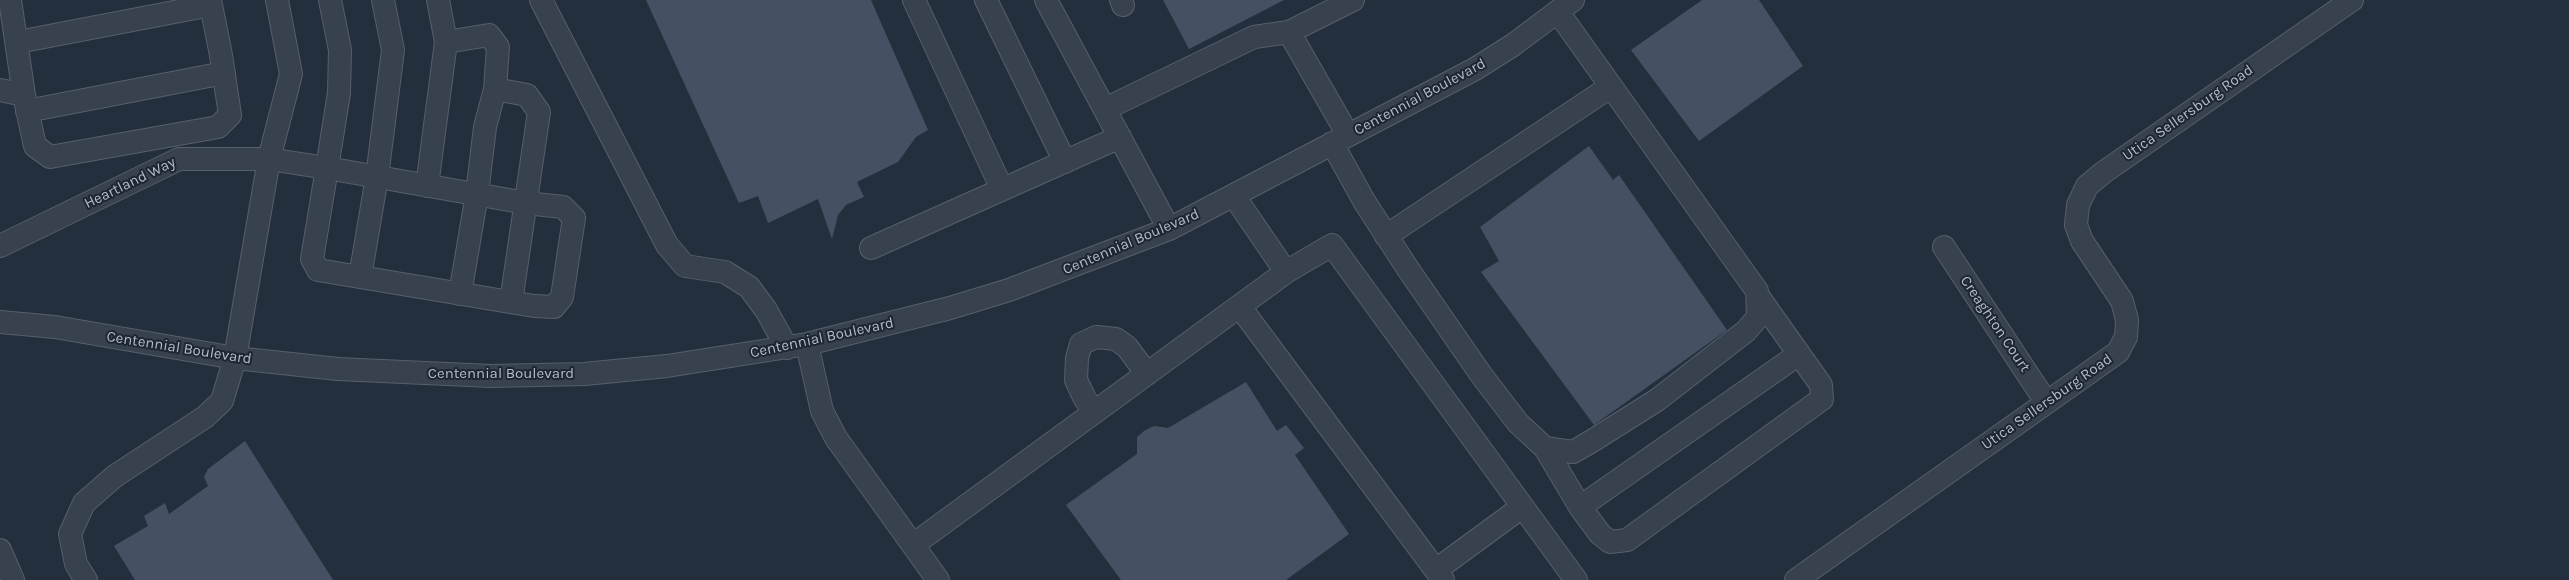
<!DOCTYPE html>
<html>
<head>
<meta charset="utf-8">
<style>
  body { margin:0 }
  canvas { display:block; background:#242f3e }
</style>
</head>
<body>
<canvas width="2569" height="580"></canvas>
<script>
const context = document.querySelector('canvas').getContext('2d');
context.lineJoin = 'round';
function paint(path, color) {
  context.fillStyle = color;
  context.fill(path, 'evenodd');
}
function shape(rows) {
  const path = new Path2D();
  for (const r of rows) {
    path.moveTo(r[0], r[1]);
    for (let i = 2; i < r.length; i += 2) path.lineTo(r[i], r[i + 1]);
  }
  return path;
}
function strokePath(path, color, width, dash) {
  context.strokeStyle = color;
  context.lineWidth = width;
  context.lineCap = dash ? 'butt' : 'round';
  context.setLineDash(dash || []);
  context.stroke(path);
}
function write(font, color, halo, rows, align = 'center') {
  context.font = font + ' Karla,sans-serif';
  context.lineWidth = 4;
  context.setLineDash([]);
  context.textBaseline = 'middle';
  context.strokeStyle = halo;
  context.fillStyle = color;
  for (const [text, x, y, turn = 0] of rows) {
    context.save();
    context.translate(x, y);
    context.rotate((+turn || 0) * Math.PI / 180);
    context.textAlign = isNaN(turn) ? turn : align;
    if (halo) context.strokeText(text, 0, 0);
    context.fillText(text, 0, 0);
    context.restore();
  }
}
paint(shape([
  [646,0,871,0,928,130,916,137,898,162,857,182,864,197,846,205,838,215,832,239,818,199,768,223,758,196,739,203],
  [1163,0,1284,0,1189,49],
  [1702,0,1759,0,1803,66,1699,141,1631,50],
  [1589,146,1613,180,1619,175,1727,330,1594,425,1481,272,1499,261,1480,227],
  [1246,382,1277,431,1286,425,1304,448,1295,455,1349,534,1286,580,1121,580,1066,505,1137,454,1137,437,1144,431,1154,426,1168,428],
  [245,441,333,580,135,580,114,546,148,526,144,516,165,503,169,514,208,486,204,477,208,469]
]), '#455162');
const minor = shape([
  [10,0,24,95],
  [277,0,291,74,269,159,327,168,526,203,563,207,574,218,562,297,554,307,534,306,318,270,312,259,327,168,339,93,340,50,330,0],
  [541,0,667,245,685,266,725,272,749,287,766,310,787,348],
  [914,0,1002,189],
  [986,0,1065,162],
  [1046,0,1169,229],
  [1121,0,1123,5],
  [18,42,211,5],
  [446,42,489,35,498,47,495,89,527,95,539,112,511,302],
  [0,90,24,95,35,146,50,157,218,127,230,115,221,55,210,0],
  [1105,109,1254,37,1289,32],
  [27,111,224,73],
  [1348,135,1289,32,1353,0],
  [1332,143,1364,201,1408,269,1482,376,1518,423,1545,448,1573,452,1592,441,1657,400,1746,331,1758,317,1757,291,1558,12],
  [427,186,446,42,438,0],
  [1234,196,1286,272],
  [1386,236,1610,87],
  [0,246,179,159,269,159,235,358,222,401,205,417,115,476,84,503,70,534,76,564,86,580],
  [1944,247,2046,402],
  [871,248,1120,137],
  [360,277,377,177,393,50,383,0],
  [460,294,477,194,485,127,495,89],
  [1240,307,1443,580],
  [0,322,55,327,235,358,338,369,491,376,584,374,667,366,807,344,950,308,1009,290,1169,229,1475,69,1513,45,1573,0],
  [807,344,822,411,836,438,938,580],
  [1095,412,1085,399,1076,380,1077,358,1081,344,1096,337,1116,339,1127,347,1147,374],
  [1545,448,1580,507,1600,534,1610,542,1627,540,1822,399,1821,385,1758,296],
  [1580,507,1799,354],
  [913,545,1286,272,1332,245,1576,580],
  [0,550,13,580],
  [1436,570,1522,507],
  [1796,580,2118,352,2126,337,2127,320,2122,301,2082,241,2076,225,2078,205,2087,186,2104,172,2352,0]
]);
strokePath(minor, '#565f6c', 24);
strokePath(minor, '#38414e', 22);
write('15px', '#b4bcc9', '#1d2633', [
  ["Centennial Boulevard",1420,97,-28],
  ["Utica Sellersburg Road",2188,113,-35],
  ["Heartland Way",130,183,-26],
  ["Centennial Boulevard",1131,242,-23],
  ["Creaghton Court",1995,324,56],
  ["Centennial Boulevard",822,338,-12],
  ["Centennial Boulevard",179,348,9],
  ["Centennial Boulevard",501,374],
  ["Utica Sellersburg Road",2047,402,-35]
]);
</script>
</body>
</html>
